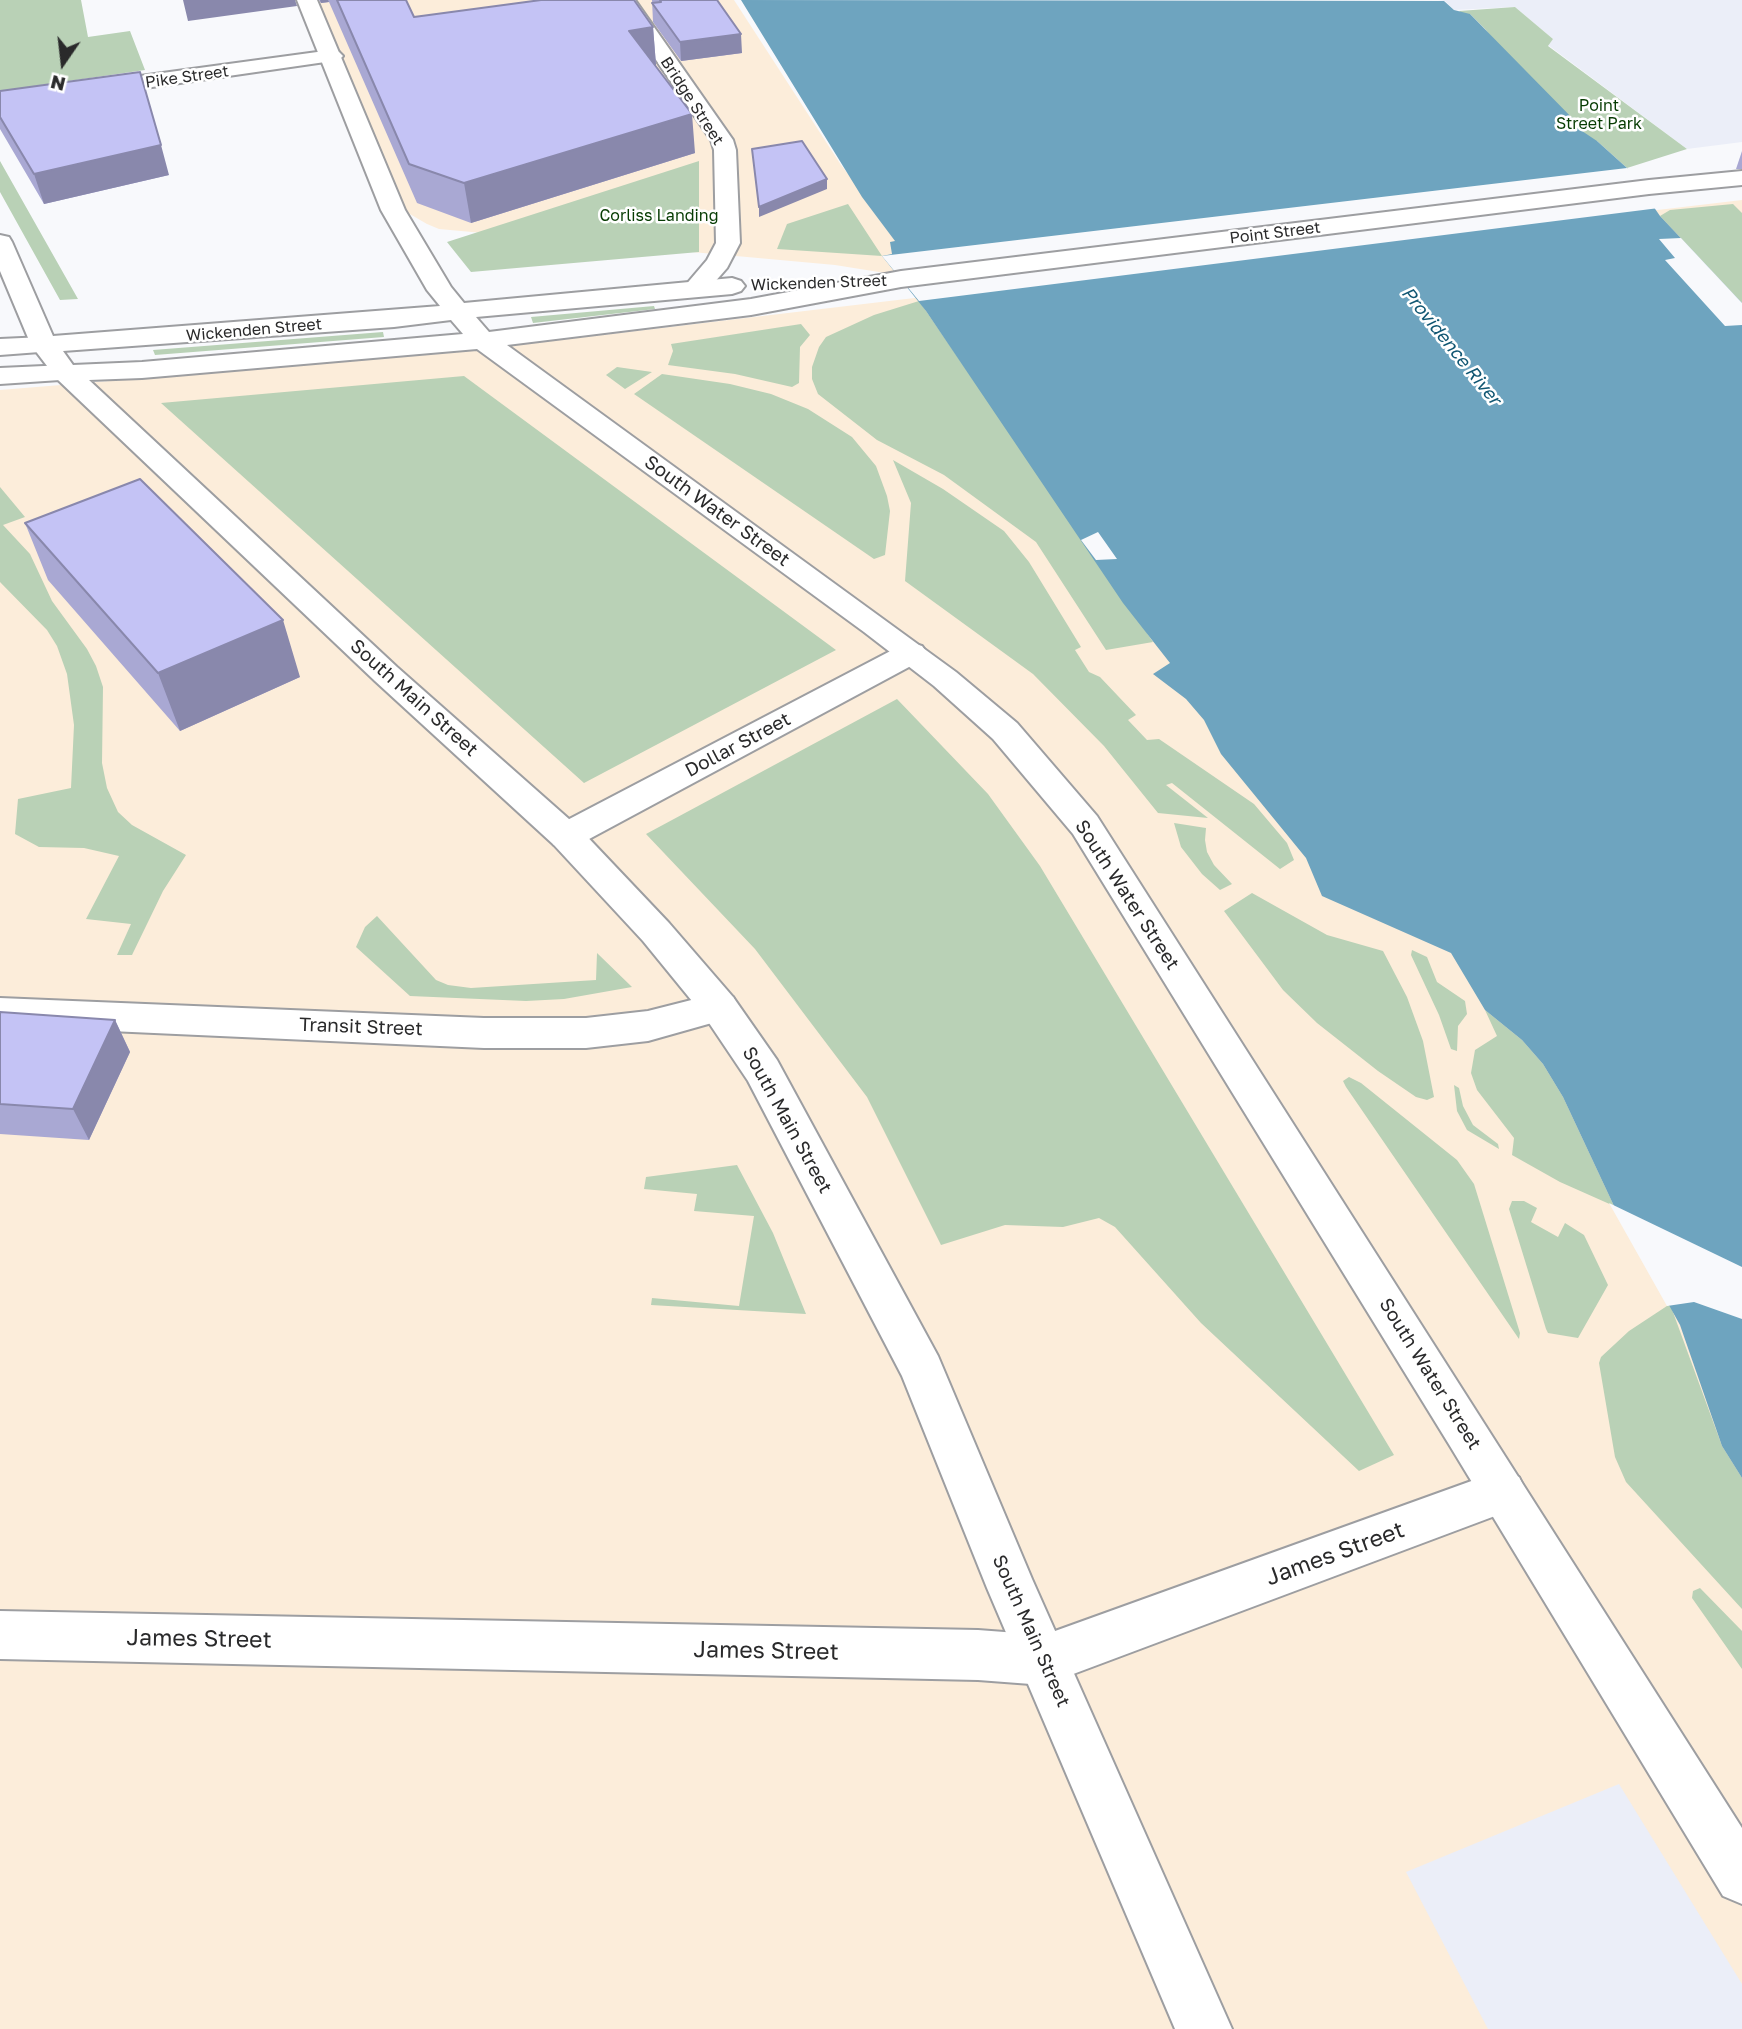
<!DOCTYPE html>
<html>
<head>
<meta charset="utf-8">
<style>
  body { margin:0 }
  #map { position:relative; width:1742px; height:2029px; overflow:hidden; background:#f8f9fc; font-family:"Golos Text",sans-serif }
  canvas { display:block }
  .north { position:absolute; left:28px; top:28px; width:70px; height:70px; -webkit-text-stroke:5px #fff; paint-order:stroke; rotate:194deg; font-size:19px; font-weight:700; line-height:28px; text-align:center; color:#2a2a2b }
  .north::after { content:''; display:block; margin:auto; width:24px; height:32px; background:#2a2a2b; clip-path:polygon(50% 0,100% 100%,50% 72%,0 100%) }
</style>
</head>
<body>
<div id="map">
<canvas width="1742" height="2029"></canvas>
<div class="north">N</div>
</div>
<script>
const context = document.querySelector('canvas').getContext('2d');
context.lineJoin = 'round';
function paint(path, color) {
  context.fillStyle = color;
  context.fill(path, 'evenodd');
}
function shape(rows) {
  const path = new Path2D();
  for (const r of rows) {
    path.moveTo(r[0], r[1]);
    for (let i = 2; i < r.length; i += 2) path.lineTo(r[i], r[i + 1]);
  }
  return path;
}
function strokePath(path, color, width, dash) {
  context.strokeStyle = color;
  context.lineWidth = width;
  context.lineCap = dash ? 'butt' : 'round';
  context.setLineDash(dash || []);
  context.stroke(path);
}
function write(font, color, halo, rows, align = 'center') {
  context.font = font + ' "Golos Text",sans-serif';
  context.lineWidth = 5;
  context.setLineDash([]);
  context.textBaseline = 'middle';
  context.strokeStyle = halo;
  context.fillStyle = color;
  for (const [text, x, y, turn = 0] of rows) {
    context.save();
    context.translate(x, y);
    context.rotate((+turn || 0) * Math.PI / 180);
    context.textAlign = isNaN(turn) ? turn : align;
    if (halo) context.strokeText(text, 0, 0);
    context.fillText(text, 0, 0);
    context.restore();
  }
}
paint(shape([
  [305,0,734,0,841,165,899,238,910,277,835,265,439,229,427,224,384,199],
  [1742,200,1742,2029,0,2029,0,390,450,353]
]), '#fcedda');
paint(shape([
  [1438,0,1742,0,1742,142,1687,149,1548,45,1553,39,1515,7,1454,10,1445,1],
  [1619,1784,1742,1984,1742,2029,1488,2029,1406,1872]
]), '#ebeef8');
paint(shape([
  [0,0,81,0,88,37,130,31,145,70,0,91],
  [1515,7,1553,39,1548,46,1687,149,1627,168,1597,141,1576,142,1485,29,1470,14,1463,15,1459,11],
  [0,161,78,299,60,300,0,192],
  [699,161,699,252,471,272,447,242],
  [848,204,882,256,777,249,787,224],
  [1733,204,1742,213,1742,303,1660,216,1670,210],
  [919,301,926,311,1153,642,1106,650,1036,542,944,475,877,440,818,394,812,379,812,367,819,347,826,337,874,315],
  [654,306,655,309,533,323,531,317],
  [801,324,810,335,800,347,799,383,792,387,735,374,668,365,673,351,671,344],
  [383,332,384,337,155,355,153,350],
  [617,367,652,372,625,389,606,375],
  [662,374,730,384,771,394,808,409,852,437,876,466,887,496,890,511,885,555,874,559,634,394],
  [464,376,836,650,584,783,161,403],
  [893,460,943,489,1004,531,1029,562,1081,647,1075,650,1089,672,1100,677,1136,715,1128,720,1147,740,1159,739,1254,804,1287,843,1294,860,1280,869,1172,783,1166,785,1208,818,1158,813,1104,746,1033,674,905,581,911,503],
  [0,487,25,517,3,525,30,554,52,601,87,649,96,666,103,687,102,763,107,788,118,812,132,825,186,855,163,891,132,955,117,955,131,924,86,919,119,856,84,848,39,847,15,834,18,799,71,788,74,725,67,674,57,646,47,630,0,582],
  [897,699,988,794,1040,866,1394,1455,1359,1471,1201,1323,1115,1227,1099,1218,1063,1227,1005,1225,941,1245,867,1097,755,949,646,834],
  [1174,823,1206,828,1205,840,1207,852,1214,865,1232,884,1220,890,1202,874,1181,847],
  [1252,893,1327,935,1383,951,1407,997,1423,1041,1434,1097,1427,1100,1416,1097,1378,1071,1317,1023,1283,990,1224,911],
  [377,916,436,980,448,985,471,988,596,980,597,953,632,987,564,999,526,1001,410,996,356,947,365,927],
  [1412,950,1427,957,1437,982,1465,1001,1467,1014,1458,1026,1457,1051,1451,1049,1439,1015,1411,955],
  [1485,1010,1522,1040,1543,1064,1563,1097,1614,1206,1560,1182,1512,1155,1514,1138,1477,1090,1471,1073,1475,1050,1497,1036],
  [1349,1077,1361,1083,1457,1160,1474,1184,1520,1333,1519,1339,1346,1087,1343,1081],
  [1454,1085,1459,1088,1463,1106,1473,1125,1498,1144,1499,1149,1467,1130,1457,1111],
  [737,1165,773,1233,806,1314,651,1305,652,1298,739,1306,754,1216,694,1211,697,1194,644,1189,646,1177],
  [1512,1201,1524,1201,1537,1208,1531,1222,1558,1237,1565,1223,1584,1235,1608,1285,1578,1338,1548,1333,1546,1329,1509,1209],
  [1670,1304,1722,1446,1742,1478,1742,1609,1626,1482,1615,1457,1599,1363,1601,1357,1629,1331],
  [1700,1588,1742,1631,1742,1669,1692,1598,1693,1591]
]), '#b9d1b6');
paint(shape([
  [741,0,1444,1,1454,10,1470,14,1580,126,1576,127,1597,141,1627,168,1660,216,1742,303,1742,1478,1722,1446,1680,1325,1614,1206,1563,1097,1543,1064,1522,1040,1485,1010,1451,953,1322,896,1306,858,1221,754,1204,720,1186,699,1153,674,1170,663,1123,603,926,311,882,256,892,254,890,242,895,241,862,197]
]), '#6ea4bf');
paint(shape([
  [1627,168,1639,178,1659,208,919,301,882,256],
  [1681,238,1742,303,1742,325,1725,326,1665,260,1675,258,1659,239],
  [1098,532,1117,559,1096,560,1081,540],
  [1609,1203,1742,1267,1742,1319,1694,1302,1667,1306]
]), '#f8f9fc');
const minor = shape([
  [911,643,922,646,927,653,922,660,578,845,566,848,554,845,548,836,554,827,900,646,911,643],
  [719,993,733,997,738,1007,733,1017,648,1041,586,1048,484,1048,0,1026,0,998,484,1018,586,1018,648,1011,719,993],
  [1502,1470,1519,1477,1526,1492,1519,1507,1044,1685,978,1680,0,1659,0,1611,978,1630,1044,1635,1502,1470]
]);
const tertiary = shape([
  [615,0,635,0,733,140,736,150,740,243,727,268,706,292,697,295,688,292,684,287,707,260,716,243,714,150,711,140,615,0]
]);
const secondary = shape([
  [332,50,339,52,343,56,339,60,0,109,0,95,332,50],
  [44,337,53,339,57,345,53,351,0,355,0,339,44,337],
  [66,365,75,367,79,373,75,379,0,384,0,368,66,365]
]);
const primary = shape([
  [297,0,317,0,405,210,451,287,464,303,732,278,741,281,745,286,741,291,732,294,476,317,489,332,751,299,901,271,1649,180,1742,171,1742,185,1649,194,901,287,751,315,507,345,956,672,1017,723,1097,816,1742,1828,1742,1904,1723,1896,1450,1446,1073,834,993,739,934,686,864,632,477,349,142,378,89,380,397,667,578,827,669,923,733,997,777,1060,938,1356,1032,1579,1232,2029,1175,2029,987,1588,902,1376,748,1081,705,1017,643,941,554,845,375,681,57,379,31,345,0,271,0,235,9,237,12,242,53,336,440,306,427,290,381,210,297,0],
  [451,320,463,334,142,362,73,365,63,351,394,327,451,320]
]);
strokePath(minor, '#9d9ea1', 4);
strokePath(tertiary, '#9d9ea1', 4);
strokePath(secondary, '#9d9ea1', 4);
strokePath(primary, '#9d9ea1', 4);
paint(minor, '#fff');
paint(tertiary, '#fff');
paint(secondary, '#fff');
paint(primary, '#fff');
paint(shape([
  [319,0,406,0,414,17,653,27,656,65,655,65,695,153,471,223,417,203,329,2,321,3],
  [652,0,717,0,742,53,681,61,653,22],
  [0,91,169,175,44,204,0,129],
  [1742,151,1742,169,1736,169],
  [25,523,300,677,180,731,48,580],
  [0,1012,115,1020,130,1052,89,1140,0,1134]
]), '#a9a8d3');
paint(shape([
  [183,0,295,0,297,6,188,21],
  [320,0,328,0,329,2,321,3],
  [653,27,656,65,632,68,629,31],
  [741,34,742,53,681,61,680,42],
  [692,114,695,153,471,223,464,183],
  [161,145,169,175,44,204,34,174],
  [827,179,827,189,759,217,759,207],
  [283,620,300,677,180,731,158,673],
  [115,1020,130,1052,89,1140,73,1109]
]), '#8988ac');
const building = shape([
  [337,0,406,0,414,17,541,0,634,0,653,27,629,31,692,114,464,183,409,164,337,0],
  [660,0,717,0,741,34,680,42,652,3,661,2,660,0],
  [140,72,161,145,34,174,0,117,0,91,140,72],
  [802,141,827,179,759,207,752,149,802,141],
  [140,479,283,620,158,673,25,523,140,479],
  [0,1012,115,1020,73,1109,0,1104,0,1012]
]);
paint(building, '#c4c3f5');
strokePath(building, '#8988ac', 2);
write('16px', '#2a2a2b', '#fff', [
  ["Pike Street",187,77,-8],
  ["Bridge Street",692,101,57],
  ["Point Street",1275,233,-7],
  ["Wickenden Street",819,283,-2],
  ["Wickenden Street",254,330,-5]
]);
write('16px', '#073c03', '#fff', [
  ["Point",1599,106],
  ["Street Park",1599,124],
  ["Corliss Landing",659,216]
]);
write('italic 18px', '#115773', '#fff', [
  ["Providence River",1451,346,51]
]);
write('19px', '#2a2a2b', '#fff', [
  ["South Water Street",717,511,36],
  ["South Main Street",414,698,42],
  ["Dollar Street",738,745,-28],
  ["South Water Street",1127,895,57],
  ["Transit Street",361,1027,2],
  ["South Main Street",787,1120,61],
  ["South Water Street",1430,1374,58],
  ["South Main Street",1031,1631,66]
]);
write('23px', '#2a2a2b', '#fff', [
  ["James Street",1335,1554,-20],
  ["James Street",199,1639,1],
  ["James Street",766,1651,1]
]);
</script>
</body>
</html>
